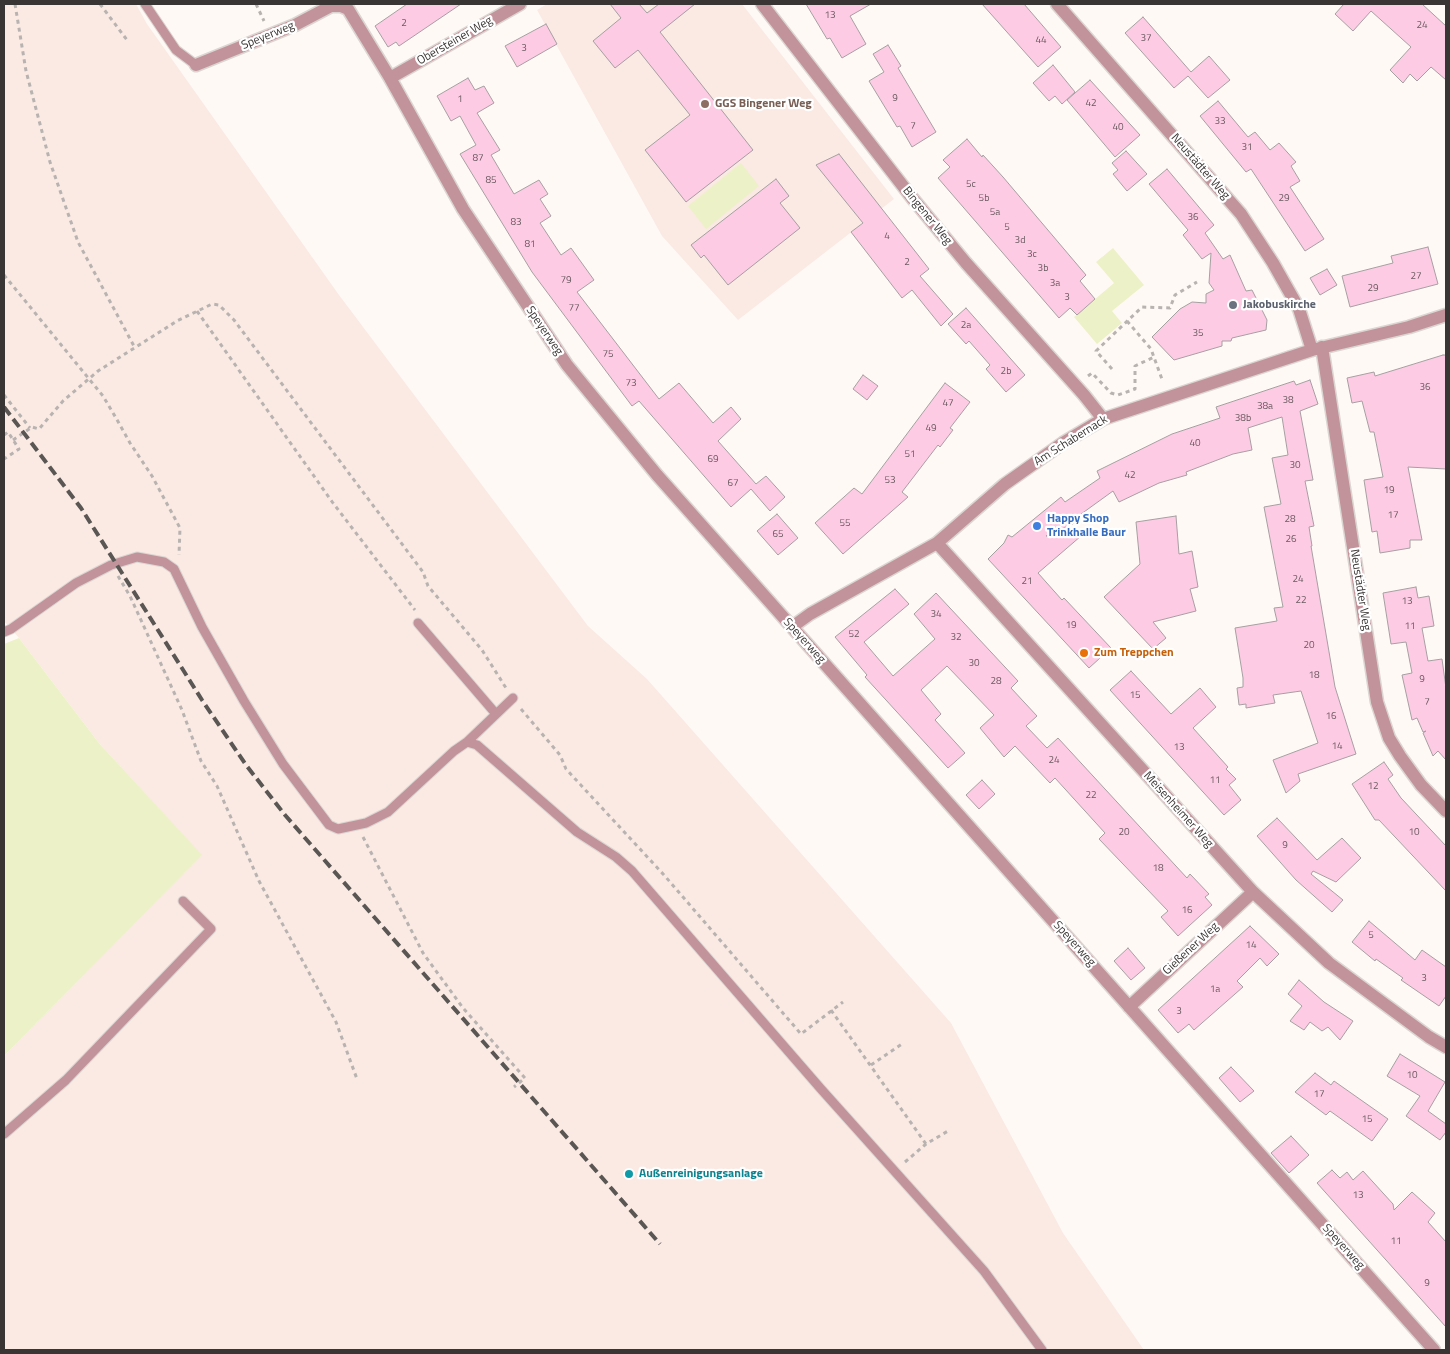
<!DOCTYPE html>
<html>
<head>
<meta charset="utf-8">
<style>
  body { margin:0 }
  #map { position:relative; width:1450px; height:1354px; overflow:hidden; background:#fff9f5; font-family:"Titillium Web",sans-serif }
  canvas { display:block }
  .frame { position:absolute; inset:0; border:5px solid #393534; pointer-events:none }
</style>
</head>
<body>
<div id="map">
<canvas width="1450" height="1354"></canvas>
<div class="frame"></div>
</div>
<script>
const context = document.querySelector('canvas').getContext('2d');
context.lineJoin = 'round';
function paint(path, color) {
  context.fillStyle = color;
  context.fill(path, 'evenodd');
}
function shape(rows) {
  const path = new Path2D();
  for (const r of rows) {
    path.moveTo(r[0], r[1]);
    for (let i = 2; i < r.length; i += 2) path.lineTo(r[i], r[i + 1]);
  }
  return path;
}
function strokePath(path, color, width, dash) {
  context.strokeStyle = color;
  context.lineWidth = width;
  context.lineCap = dash ? 'butt' : 'round';
  context.setLineDash(dash || []);
  context.stroke(path);
}
function write(font, color, halo, rows, align = 'center') {
  context.font = font + ' "Titillium Web",sans-serif';
  context.lineWidth = 4.5;
  context.setLineDash([]);
  context.textBaseline = 'middle';
  context.strokeStyle = halo;
  context.fillStyle = color;
  for (const [text, x, y, turn = 0] of rows) {
    context.save();
    context.translate(x, y);
    context.rotate((+turn || 0) * Math.PI / 180);
    context.textAlign = isNaN(turn) ? turn : align;
    if (halo) context.strokeText(text, 0, 0);
    context.fillText(text, 0, 0);
    context.restore();
  }
}
paint(shape([
  [4,4,136,4,147,24,339,295,588,626,647,679,951,1023,1063,1233,1144,1350,4,1350,4,1056,201,855,99,743,19,638,4,621],
  [547,4,742,4,894,199,738,320,662,236,537,10]
]), '#faeae3');
paint(shape([
  [741,163,759,186,706,229,688,206],
  [1113,248,1144,285,1112,311,1122,323,1097,344,1074,317,1114,283,1096,262],
  [19,638,99,743,202,855,4,1056,4,644]
]), '#edf1c8');
const building = shape([
  [407,4,461,4,399,46,396,42,388,47,375,26,407,4],
  [610,4,639,4,647,13,659,4,695,4,660,32,753,150,686,202,645,150,690,115,638,50,615,68,593,41,621,18,610,4],
  [806,4,871,4,850,16,866,44,842,58,830,38,827,39,806,4],
  [982,4,1024,4,1061,47,1038,67,982,4],
  [1344,4,1422,4,1446,26,1446,80,1431,67,1417,81,1410,74,1403,83,1390,70,1411,47,1371,11,1353,31,1335,14,1344,4],
  [1143,17,1191,72,1209,56,1230,80,1208,98,1188,76,1174,88,1125,33,1143,17],
  [546,24,557,44,517,67,505,46,546,24],
  [888,45,901,66,898,68,936,132,912,147,900,126,897,127,869,81,884,72,873,54,888,45],
  [1053,65,1075,92,1062,104,1055,96,1049,101,1033,83,1053,65],
  [468,78,475,90,484,86,494,103,477,113,500,150,491,155,514,194,539,180,548,194,540,199,551,216,540,223,561,255,571,248,594,280,577,292,659,399,679,383,713,423,731,407,741,419,718,441,756,484,766,476,785,497,770,511,751,489,731,507,639,401,632,406,532,272,460,154,476,145,460,116,451,121,437,96,468,78],
  [1090,80,1140,135,1115,157,1067,100,1090,80],
  [1218,101,1248,137,1255,132,1270,150,1279,143,1296,162,1291,166,1300,181,1290,187,1324,239,1305,251,1251,169,1246,172,1200,116,1218,101],
  [967,139,982,157,983,155,1003,177,1086,275,1080,281,1095,299,1077,315,1070,308,1059,318,938,178,950,167,943,160,967,139],
  [1126,151,1147,174,1127,191,1113,174,1118,170,1112,163,1126,151],
  [839,154,929,269,920,276,953,314,941,326,912,290,902,298,851,232,863,223,816,165,839,154],
  [1167,169,1214,225,1205,233,1223,259,1230,255,1246,291,1252,290,1267,320,1266,330,1232,338,1231,341,1222,341,1222,346,1174,360,1152,337,1180,309,1192,302,1206,303,1206,294,1214,290,1209,283,1211,253,1202,259,1183,235,1188,230,1149,184,1167,169],
  [776,179,789,196,780,203,800,228,728,285,704,255,701,258,691,245,776,179],
  [1428,247,1438,284,1350,307,1342,276,1393,263,1391,256,1428,247],
  [1327,269,1337,285,1320,295,1310,278,1327,269],
  [966,308,1025,375,1006,392,986,369,990,365,969,341,966,344,948,324,966,308],
  [1443,355,1446,355,1446,469,1408,467,1422,540,1410,540,1410,548,1380,553,1377,531,1372,532,1364,480,1383,477,1374,432,1370,432,1362,401,1352,403,1347,378,1374,372,1375,376,1443,355],
  [863,375,878,386,867,400,853,389,863,375],
  [1310,380,1318,404,1300,411,1313,480,1305,481,1314,526,1309,527,1312,546,1311,546,1335,687,1356,754,1298,774,1300,781,1286,793,1273,760,1318,743,1301,691,1273,695,1275,703,1246,708,1246,704,1239,705,1237,688,1243,687,1243,678,1235,628,1277,621,1274,608,1283,607,1264,507,1281,504,1272,458,1288,455,1282,417,1248,428,1252,450,1233,454,1186,472,1187,475,1159,483,1119,502,1113,491,1077,517,1079,521,1046,536,1088,530,1038,573,1062,600,1064,598,1111,648,1089,668,988,559,1004,543,1008,535,1012,537,1061,497,1065,502,1100,478,1097,471,1172,434,1220,418,1216,407,1294,381,1296,385,1310,380],
  [945,383,970,402,950,428,953,430,940,447,938,445,902,492,908,497,843,554,815,523,854,488,862,494,945,383],
  [777,514,798,538,778,555,757,531,777,514],
  [1176,516,1179,554,1192,551,1198,587,1190,589,1196,611,1153,622,1166,638,1153,649,1104,597,1140,564,1136,522,1176,516],
  [1416,587,1418,598,1429,596,1434,626,1422,628,1428,661,1442,659,1446,688,1446,760,1438,751,1433,756,1423,733,1426,731,1423,732,1417,718,1412,720,1402,675,1412,673,1406,642,1391,644,1383,593,1416,587],
  [895,589,909,604,864,642,893,676,935,639,914,614,936,593,1018,681,1011,688,1037,716,1026,726,1047,748,1058,738,1187,878,1190,874,1209,894,1205,897,1212,905,1178,936,1161,917,1168,911,1099,839,1105,833,1055,778,1050,783,1015,746,1004,757,980,728,994,715,947,666,921,690,941,714,935,720,965,753,948,768,865,677,867,675,835,637,895,589],
  [1131,671,1171,714,1200,688,1216,707,1193,728,1228,767,1226,769,1236,779,1229,785,1241,800,1224,815,1110,690,1131,671],
  [1384,762,1393,775,1388,779,1401,798,1446,846,1446,891,1379,820,1375,820,1352,784,1384,762],
  [982,780,995,794,979,809,966,795,982,780],
  [1277,818,1317,860,1342,838,1361,858,1336,882,1313,871,1311,874,1343,900,1332,912,1296,880,1257,836,1277,818],
  [1369,921,1415,960,1422,950,1446,967,1446,996,1439,1006,1401,980,1403,978,1376,959,1375,961,1352,942,1369,921],
  [1250,926,1279,954,1267,966,1260,958,1237,981,1243,987,1194,1030,1189,1024,1178,1033,1158,1010,1250,926],
  [1128,948,1145,968,1131,980,1114,961,1128,948],
  [1299,980,1324,1002,1353,1021,1340,1040,1328,1027,1322,1031,1310,1022,1304,1030,1290,1021,1302,1006,1288,994,1299,980],
  [1400,1054,1445,1082,1428,1111,1446,1124,1446,1132,1440,1140,1406,1116,1420,1096,1387,1076,1400,1054],
  [1231,1067,1254,1091,1240,1102,1219,1078,1231,1067],
  [1315,1073,1331,1085,1334,1081,1388,1119,1372,1141,1330,1111,1326,1115,1295,1092,1315,1073],
  [1291,1136,1309,1155,1289,1173,1271,1153,1291,1136],
  [1332,1170,1340,1178,1347,1172,1353,1180,1363,1171,1393,1204,1394,1210,1412,1192,1435,1213,1428,1222,1446,1242,1446,1327,1317,1183,1332,1170]
]);
paint(building, '#fecbe4');
strokePath(building, '#a69fa2', 1);
const service = shape([
  [145,4,176,50,196,65],
  [418,623,496,714],
  [4,632,11,629,76,583,111,565,137,557,164,562,174,569,202,627,244,701,283,764,329,825,338,829,366,823,388,812,454,751,467,742,477,745,577,832,616,857,632,871,821,1089,984,1271,1042,1350],
  [467,742,513,698],
  [4,1134,66,1080,211,929,183,901]
]);
const minor = shape([
  [762,4,913,199,966,263,1084,395,1103,419],
  [1057,4,1241,214,1273,263,1299,309,1312,350],
  [196,65,295,25,331,6,341,6,348,9,390,78,463,209,567,365,657,475,1434,1350],
  [390,78,520,4],
  [1322,347,1377,702,1389,738,1400,756,1421,785,1446,811],
  [937,543,1253,892,1329,963,1429,1037,1446,1047],
  [792,627,810,614,937,543,1005,484,1063,443,1103,419,1312,350,1409,327,1446,315],
  [1129,1007,1253,892]
]);
strokePath(service, '#dbd6d2', 11);
strokePath(minor, '#dbd6d2', 15);
strokePath(shape([
  [15,4,26,71,50,162,78,242,135,348],
  [100,4,127,40],
  [256,4,264,21],
  [4,275,103,396,116,418,130,443,152,476,180,528,179,555],
  [197,311,333,503,415,610],
  [1127,321,1151,349,1163,382],
  [1112,369,1096,351,1142,307,1170,308,1175,295,1197,282],
  [1088,376,1092,373,1111,393,1118,395,1135,389,1135,366,1154,357],
  [4,395,30,428],
  [4,435,8,432,19,449,4,459],
  [13,440,32,427,39,429,63,401,98,371,177,321,212,304,219,305,234,320,423,572,428,586,482,650,506,688],
  [118,576,130,596,182,710,201,761,217,786,259,881,336,1022,357,1079],
  [521,709,560,755,566,769,664,875,801,1034,843,1002],
  [363,837,423,953,463,1008,525,1078,514,1087],
  [831,1010,926,1144],
  [871,1065,902,1044],
  [905,1162,926,1144,948,1131]
]), '#b8b3b0', 3, [4, 4]);
strokePath(service, '#c2939a', 9);
strokePath(minor, '#c2939a', 12);
strokePath(shape([
  [4,407,81,508,202,700,246,765,285,815,660,1244]
]), '#5a5654', 4, [10, 5]);
for (const [x, y, r, color] of [
  [705,104,5,"#8d6e63"],
  [1233,305,5,"#6b7280"],
  [1037,526,5,"#3f7fe0"],
  [1084,653,5,"#e8710a"],
  [629,1174,5,"#0f9aa8"]
]) {
  const dot = new Path2D();
  dot.arc(x, y, r, 0, 2 * Math.PI);
  context.fillStyle = color;
  context.fill(dot);
  strokePath(dot, '#fff', 2);
}
write('10px', '#6a5a60', null, [
  ["13",830,16],
  ["2",404,24],
  ["24",1422,26],
  ["37",1146,39],
  ["44",1041,41],
  ["3",524,49],
  ["9",895,99],
  ["1",460,100],
  ["42",1091,104],
  ["33",1220,122],
  ["7",913,127],
  ["40",1118,128],
  ["31",1247,148],
  ["87",478,159],
  ["85",491,181],
  ["5c",971,185],
  ["5b",984,199],
  ["29",1284,199],
  ["5a",995,213],
  ["36",1193,218],
  ["83",516,223],
  ["5",1007,228],
  ["4",887,237],
  ["3d",1020,241],
  ["81",530,245],
  ["3c",1032,255],
  ["2",907,263],
  ["3b",1043,269],
  ["27",1416,277],
  ["79",566,281],
  ["3a",1055,284],
  ["29",1373,289],
  ["3",1067,298],
  ["77",574,309],
  ["2a",966,326],
  ["35",1198,334],
  ["75",608,355],
  ["2b",1006,372],
  ["73",631,384],
  ["36",1425,388],
  ["38",1288,401],
  ["47",948,404],
  ["38a",1265,407],
  ["38b",1243,419],
  ["49",931,429],
  ["40",1195,444],
  ["51",910,455],
  ["69",713,460],
  ["30",1295,466],
  ["42",1130,476],
  ["53",890,481],
  ["67",733,484],
  ["19",1389,491],
  ["17",1393,516],
  ["28",1290,520],
  ["55",845,524],
  ["65",778,535],
  ["26",1291,540],
  ["24",1298,580],
  ["21",1027,582],
  ["22",1301,601],
  ["13",1407,602],
  ["34",936,615],
  ["19",1071,626],
  ["11",1410,627],
  ["52",854,635],
  ["32",956,638],
  ["20",1309,646],
  ["30",974,664],
  ["18",1314,676],
  ["9",1422,680],
  ["28",996,682],
  ["15",1135,696],
  ["7",1427,703],
  ["16",1331,717],
  ["14",1337,747],
  ["13",1179,748],
  ["24",1054,761],
  ["11",1215,781],
  ["12",1373,787],
  ["22",1091,796],
  ["20",1124,833],
  ["10",1414,833],
  ["9",1285,846],
  ["18",1158,869],
  ["16",1187,911],
  ["5",1371,936],
  ["14",1251,946],
  ["3",1424,979],
  ["1a",1215,990],
  ["3",1179,1012],
  ["10",1412,1076],
  ["17",1319,1095],
  ["15",1367,1120],
  ["13",1358,1196],
  ["11",1396,1242],
  ["9",1427,1284]
]);
write('12px', '#393534', '#fff', [
  ["Speyerweg",268,36,-22],
  ["Obersteiner Weg",455,41,-30],
  ["Neustädter Weg",1200,167,49],
  ["Bingener Weg",927,216,51],
  ["Speyerweg",544,331,56],
  ["Am Schabernack",1071,441,-32],
  ["Neustädter Weg",1360,590,81],
  ["Speyerweg",804,641,48],
  ["Meisenheimer Weg",1178,810,48],
  ["Speyerweg",1074,944,48],
  ["Gießener Weg",1191,949,-43],
  ["Speyerweg",1343,1247,48]
]);
write('bold 12px', '#785e54', '#fff', [
  ["GGS Bingener Weg",715,104]
], 'left');
write('bold 12px', '#5b616d', '#fff', [
  ["Jakobuskirche",1243,305]
], 'left');
write('bold 12px', '#366cbe', '#fff', [
  ["Happy Shop",1047,519],
  ["Trinkhalle Baur",1047,533]
], 'left');
write('bold 12px', '#c56008', '#fff', [
  ["Zum Treppchen",1094,653]
], 'left');
write('bold 12px', '#0d838f', '#fff', [
  ["Außenreinigungsanlage",639,1174]
], 'left');
</script>
</body>
</html>
